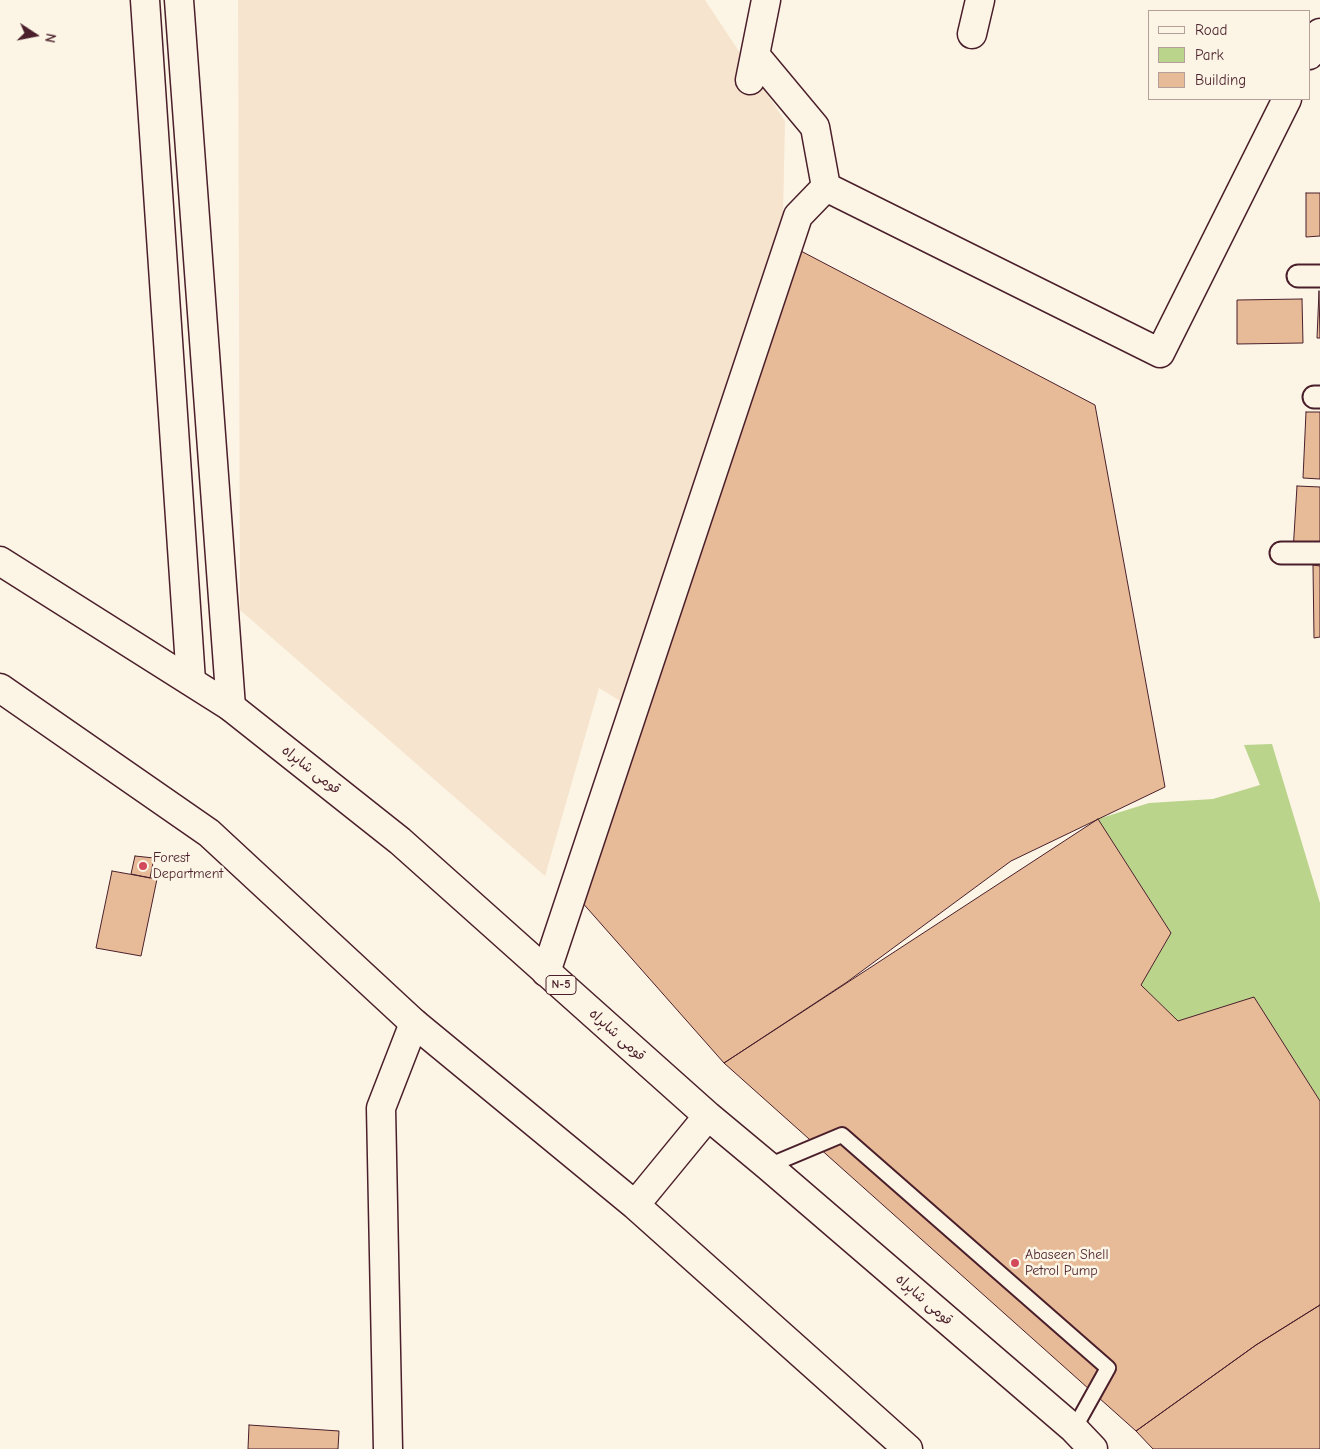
<!DOCTYPE html>
<html>
<head>
<meta charset="utf-8">
<style>
  body { margin:0 }
  #map { position:relative; width:1320px; height:1449px; overflow:hidden; background:#fcf5e5; font-family:"Comic Neue",sans-serif }
  canvas { display:block }
  .legend { position:absolute; left:1148px; top:10px; width:162px; height:90px; box-sizing:border-box; background:#fcf5e5; border:1px solid #b59f9b; margin:0; padding:6px 9px; list-style:none; font-size:15px; color:#4a1f2b }
  .legend li { display:flex; align-items:center; gap:10px; height:25px }
  .legend b { width:25px; border:1px solid #b59f9b }
  .north { position:absolute; left:10px; top:10px; width:50px; height:50px; -webkit-text-stroke:4px #fcf5e5; paint-order:stroke; rotate:101deg; font-size:14px; font-weight:700; line-height:20px; text-align:center; color:#4a1f2b }
  .north::after { content:''; display:block; margin:auto; width:18px; height:22px; background:#4a1f2b; clip-path:polygon(50% 0,100% 100%,50% 72%,0 100%) }
</style>
</head>
<body>
<div id="map">
<canvas width="1320" height="1449"></canvas>
<ul class="legend">
<li><b style="height:6px;background:#fcf5e5"></b>Road</li>
<li><b style="height:14px;background:#bad48c"></b>Park</li>
<li><b style="height:14px;background:#e7bb97"></b>Building</li>
</ul>
<div class="north">N</div>
</div>
<script>
const context = document.querySelector('canvas').getContext('2d');
context.lineJoin = 'round';
function paint(path, color) {
  context.fillStyle = color;
  context.fill(path, 'evenodd');
}
function shape(rows) {
  const path = new Path2D();
  for (const r of rows) {
    path.moveTo(r[0], r[1]);
    for (let i = 2; i < r.length; i += 2) path.lineTo(r[i], r[i + 1]);
  }
  return path;
}
function strokePath(path, color, width, dash) {
  context.strokeStyle = color;
  context.lineWidth = width;
  context.lineCap = dash ? 'butt' : 'round';
  context.setLineDash(dash || []);
  context.stroke(path);
}
function write(font, color, halo, rows, align = 'center') {
  context.font = font + ' "Comic Neue","Playpen Sans Arabic",sans-serif';
  context.lineWidth = 5;
  context.setLineDash([]);
  context.textBaseline = 'middle';
  context.strokeStyle = halo;
  context.fillStyle = color;
  for (const [text, x, y, turn = 0] of rows) {
    context.save();
    context.translate(x, y);
    context.rotate((+turn || 0) * Math.PI / 180);
    context.textAlign = isNaN(turn) ? turn : align;
    if (halo) context.strokeText(text, 0, 0);
    context.fillText(text, 0, 0);
    context.restore();
  }
}
paint(shape([
  [238,0,705,0,785,121,783,215,627,705,599,688,545,876,240,610]
]), '#f6e4ce');
paint(shape([
  [1272,744,1320,903,1320,1101,1254,998,1178,1021,1141,985,1171,933,1098,819,1149,803,1213,799,1260,785,1244,745]
]), '#bad48c');
const building = shape([
  [1306,193,1320,193,1320,236,1306,237,1306,193],
  [799,250,1095,405,1165,787,1011,861,847,982,724,1063,580,900,799,250],
  [1319,291,1320,338,1317,338,1319,291],
  [1302,299,1303,343,1237,344,1237,300,1302,299],
  [1306,412,1320,412,1320,479,1303,478,1306,412],
  [1297,486,1320,487,1320,553,1293,552,1297,486],
  [1313,565,1320,566,1320,637,1314,638,1313,565],
  [1098,819,1171,933,1141,985,1178,1021,1254,997,1320,1101,1320,1305,1256,1345,1136,1431,724,1063,1098,819],
  [135,856,154,858,150,878,131,874,135,856],
  [112,871,157,879,141,956,96,948,112,871],
  [1320,1305,1320,1449,1153,1449,1136,1431,1256,1345,1320,1305],
  [249,1425,339,1431,338,1449,248,1449,249,1425]
]);
paint(building, '#e7bb97');
strokePath(building, '#4a1f2b', 1);
const service = shape([
  [768,1166,842,1135,1108,1368,1074,1429]
]);
const pedestrian = shape([
  [1298,276,1320,276],
  [1314,397,1320,397],
  [1281,553,1320,553]
]);
const minor = shape([
  [145,0,191,681],
  [179,0,231,707],
  [972,34,980,0],
  [755,55,815,127,826,187,1160,353,1287,99],
  [1309,55,1320,33],
  [750,80,766,0],
  [546,972,798,216,826,187],
  [388,1449,381,1108,414,1023]
]);
const trunk = shape([
  [0,561,231,707,400,841,708,1116,768,1166,1074,1429,1093,1449],
  [0,688,209,833,414,1023,635,1205,908,1449],
  [635,1205,708,1116]
]);
strokePath(service, '#4a1f2b', 18);
strokePath(pedestrian, '#4a1f2b', 25);
strokePath(minor, '#4a1f2b', 31);
strokePath(trunk, '#4a1f2b', 31);
strokePath(service, '#fcf5e5', 14);
strokePath(pedestrian, '#fcf5e5', 21);
strokePath(minor, '#fcf5e5', 28);
strokePath(trunk, '#fcf5e5', 28);
for (const [x, y, r, color] of [
  [143,866,5,"#d1495b"],
  [1015,1263,5,"#d1495b"]
]) {
  const dot = new Path2D();
  dot.arc(x, y, r, 0, 2 * Math.PI);
  context.fillStyle = color;
  context.fill(dot);
  strokePath(dot, '#fcf5e5', 2);
}
for (const [x, y, w] of [
  [561,985,30]
]) {
  const box = new Path2D();
  box.roundRect(x - w / 2, y - 9.5, w, 19, 4);
  context.fillStyle = '#fcf5e5';
  context.fill(box);
  strokePath(box, '#4a1f2b', 1);
}
write('bold 12px', '#4a1f2b', null, [
  ["N-5",561,985]
]);
write('14px', '#4a1f2b', '#fcf5e5', [
  ["قومی شاہراہ",311,770,38],
  ["قومی شاہراہ",617,1035,42],
  ["قومی شاہراہ",924,1300,41]
]);
write('14px', '#4a1f2b', '#fcf5e5', [
  ["Forest",153,858],
  ["Department",153,874],
  ["Abaseen Shell",1025,1255],
  ["Petrol Pump",1025,1271]
], 'left');
</script>
</body>
</html>
